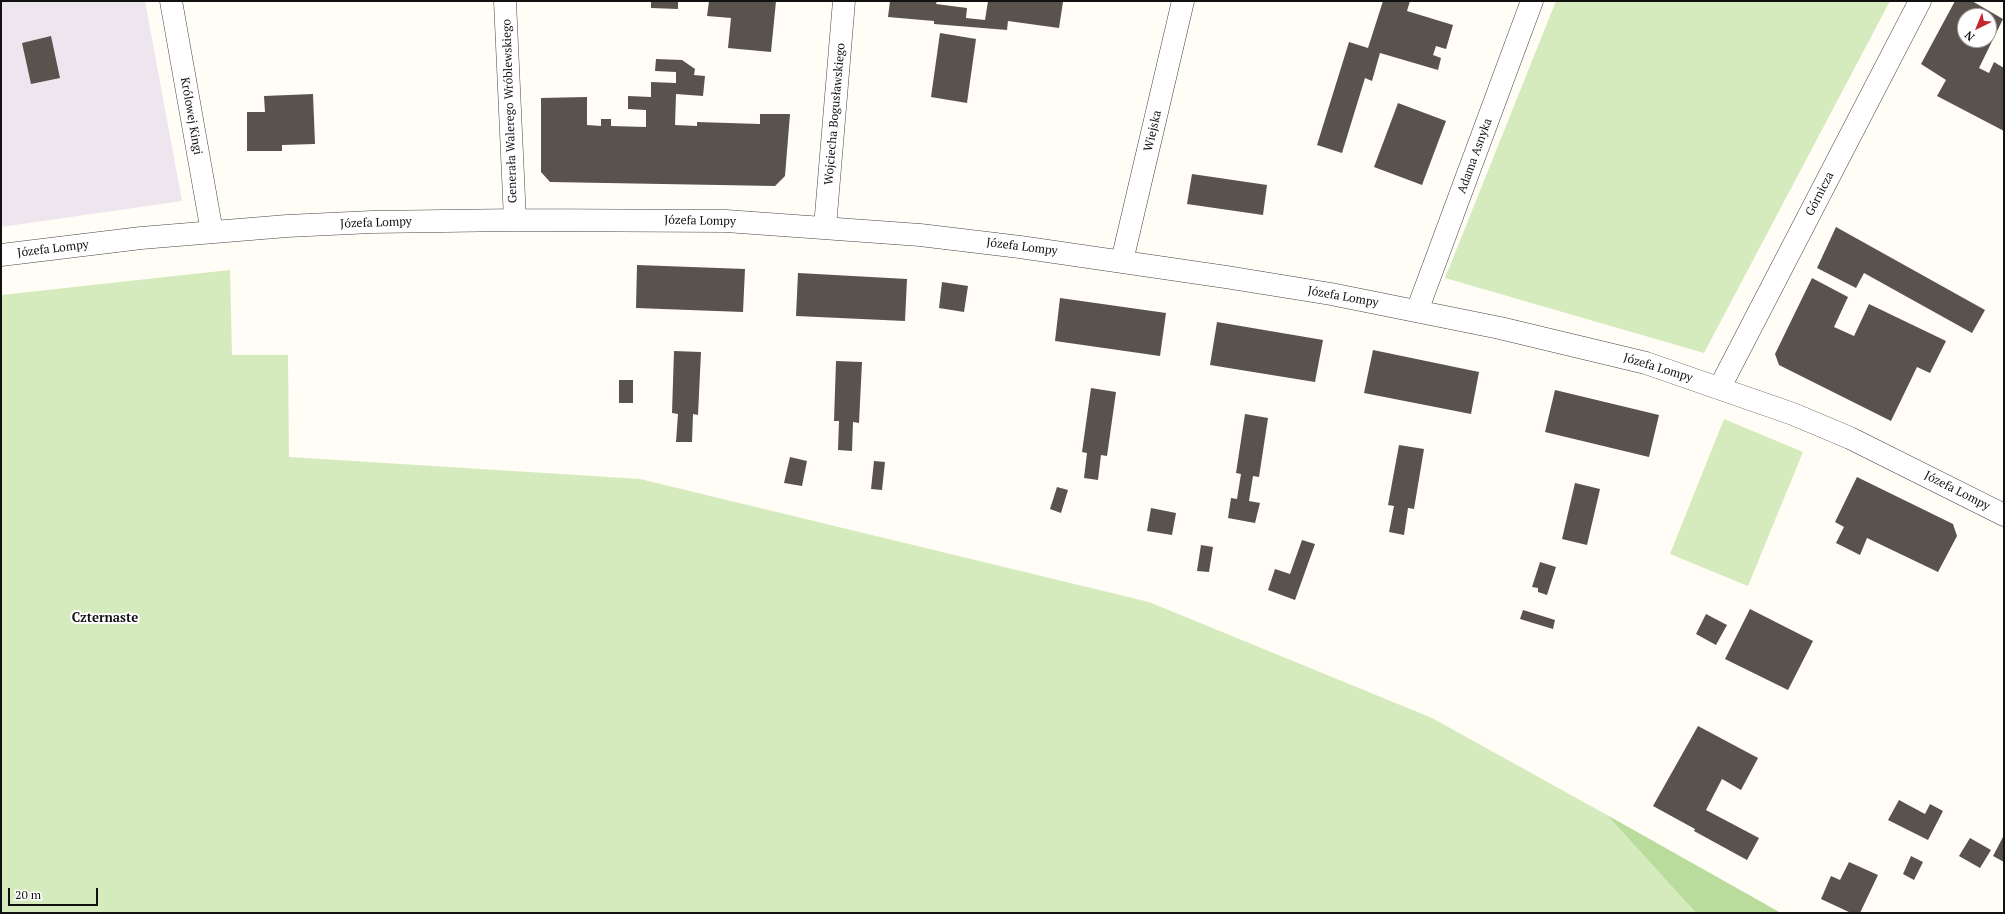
<!DOCTYPE html>
<html>
<head>
<meta charset="utf-8">
<style>
  body { margin:0 }
  #map { position:relative; width:2005px; height:914px; overflow:hidden; background:#fffdf5; font-family:"PT Serif",serif }
  canvas { display:block }
  .frame { position:absolute; inset:0; border:2px solid #111; pointer-events:none }
  .north { position:absolute; left:1957px; top:8px; width:40px; height:40px; box-sizing:border-box; background:#fff; border:1px solid #a0a0a0; border-radius:50%; rotate:223deg; font-size:11px; font-weight:700; line-height:16px; text-align:center; color:#111 }
  .north::after { content:''; display:block; margin:auto; width:14px; height:18px; background:#c4262e; clip-path:polygon(50% 0,100% 100%,50% 72%,0 100%) }
  .scale { position:absolute; left:8px; top:888px; width:90px; height:18px; box-sizing:border-box; border:2px solid #111; border-top:0; padding-left:5px; font-size:12px; line-height:14px; white-space:nowrap; color:#111; -webkit-text-stroke:3px #fff; paint-order:stroke }
</style>
</head>
<body>
<div id="map">
<canvas width="2005" height="914"></canvas>
<div class="frame"></div>
<div class="north">N</div>
<div class="scale">20 m</div>
</div>
<script>
const context = document.querySelector('canvas').getContext('2d');
context.lineJoin = 'round';
function paint(path, color) {
  context.fillStyle = color;
  context.fill(path, 'evenodd');
}
function shape(rows) {
  const path = new Path2D();
  for (const r of rows) {
    path.moveTo(r[0], r[1]);
    for (let i = 2; i < r.length; i += 2) path.lineTo(r[i], r[i + 1]);
  }
  return path;
}
function strokePath(path, color, width, dash) {
  context.strokeStyle = color;
  context.lineWidth = width;
  context.lineCap = dash ? 'butt' : 'round';
  context.setLineDash(dash || []);
  context.stroke(path);
}
function write(font, color, halo, rows, align = 'center') {
  context.font = font + ' "PT Serif",serif';
  context.lineWidth = 4;
  context.setLineDash([]);
  context.textBaseline = 'middle';
  context.strokeStyle = halo;
  context.fillStyle = color;
  for (const [text, x, y, turn = 0] of rows) {
    context.save();
    context.translate(x, y);
    context.rotate((+turn || 0) * Math.PI / 180);
    context.textAlign = isNaN(turn) ? turn : align;
    if (halo) context.strokeText(text, 0, 0);
    context.fillText(text, 0, 0);
    context.restore();
  }
}
paint(shape([
  [1,1,145,1,182,201,1,227]
]), '#eee6ef');
paint(shape([
  [1556,1,1890,1,1704,353,1445,278],
  [230,270,232,355,288,355,289,457,640,479,1149,602,1432,718,1607,815,1696,913,1,913,1,295],
  [1724,419,1803,452,1748,586,1670,554]
]), '#d5ebbd');
paint(shape([
  [1607,815,1781,913,1696,913]
]), '#b9dc9c');
paint(shape([
  [651,1,678,1,678,9,651,8],
  [709,1,776,1,771,52,728,48,731,18,707,16],
  [890,1,937,1,936,4,967,8,966,18,985,20,988,1,1063,2,1059,28,1008,21,1007,30,934,24,934,21,888,17],
  [1383,1,1410,1,1407,11,1453,25,1446,49,1436,46,1433,55,1441,58,1438,70,1380,53,1372,81,1365,78,1342,153,1317,145,1349,42,1368,48],
  [1955,1,1972,1,2003,19,1979,68,1989,73,1994,62,2004,68,2004,131,1937,96,1946,80,1921,64],
  [1965,16,1989,16,1989,40,1965,40],
  [940,33,976,39,967,103,931,97],
  [51,36,60,78,31,84,22,43],
  [656,59,682,60,695,69,694,75,705,76,703,96,676,94,675,125,697,126,697,122,760,124,760,114,790,114,785,176,775,186,550,182,541,172,541,98,587,97,587,125,601,126,601,119,611,119,611,126,646,127,646,110,628,109,628,96,651,97,651,82,676,83,676,72,655,71],
  [313,94,315,144,282,145,282,151,247,151,247,112,265,112,264,96],
  [1398,103,1446,121,1422,185,1374,167],
  [1192,174,1267,185,1263,215,1187,204],
  [1836,227,1985,310,1972,333,1864,273,1856,288,1817,268],
  [637,265,745,269,743,312,636,308],
  [798,273,907,279,905,321,796,316],
  [1812,278,1848,297,1834,327,1854,336,1869,304,1946,341,1930,373,1917,367,1891,421,1779,365,1775,354],
  [942,282,968,286,964,312,939,308],
  [1060,298,1166,313,1160,356,1055,341],
  [1217,322,1323,340,1315,382,1210,365],
  [1373,350,1479,372,1471,414,1364,393],
  [674,351,701,352,698,415,693,414,692,442,676,442,678,414,672,413],
  [836,361,862,362,859,423,853,422,852,451,838,450,839,421,834,421],
  [619,380,633,380,633,403,619,403],
  [1091,388,1116,392,1107,456,1101,455,1098,480,1084,478,1087,453,1082,452],
  [1555,390,1659,415,1649,457,1545,432],
  [1245,414,1268,418,1259,477,1253,476,1249,501,1260,503,1255,523,1228,518,1231,498,1237,499,1241,474,1236,473],
  [1399,445,1424,449,1414,509,1408,508,1404,535,1389,532,1394,506,1388,505],
  [790,457,807,461,802,486,784,483],
  [874,461,885,462,882,490,871,489],
  [1857,477,1953,524,1957,536,1938,572,1867,538,1860,555,1836,543,1844,527,1835,522],
  [1575,483,1600,489,1587,545,1562,539],
  [1057,487,1068,490,1061,513,1050,509],
  [1151,508,1176,513,1172,535,1147,531],
  [1302,540,1315,544,1295,600,1268,590,1275,569,1290,574],
  [1201,545,1213,547,1209,572,1197,571],
  [1540,562,1556,567,1547,595,1538,592,1538,588,1532,587],
  [1750,609,1813,641,1788,690,1725,659],
  [1523,610,1555,620,1553,629,1520,619],
  [1706,614,1727,625,1716,645,1696,634],
  [1698,726,1758,758,1741,790,1722,779,1706,810,1759,838,1747,860,1694,831,1695,829,1653,806],
  [1899,800,1925,814,1930,804,1943,811,1928,840,1888,820],
  [2004,835,2004,862,1993,856],
  [1970,838,1991,850,1980,868,1959,856],
  [1911,856,1923,862,1914,880,1903,874],
  [1849,862,1878,875,1860,913,1851,913,1821,899,1831,876,1840,880]
]), '#5a524d');
const minor = shape([
  [171,1,212,232],
  [505,1,515,220],
  [825,227,844,1],
  [1,255,141,238,287,226,372,222,515,220,726,221,920,235,1020,247,1226,277,1331,294,1500,328,1646,363,1793,414,1850,438,2004,515],
  [1122,261,1183,1],
  [1417,311,1532,1],
  [1720,387,1920,1]
]);
strokePath(minor, '#444', 23);
strokePath(minor, '#fff', 22);
write('12px', '#111', '#fff', [
  ["Generała Walerego Wróblewskiego",510,111,-92],
  ["Wojciecha Bogusławskiego",835,114,-85],
  ["Królowej Kingi",191,116,80],
  ["Wiejska",1153,131,-77],
  ["Adama Asnyka",1475,156,-70],
  ["Górnicza",1820,194,-63],
  ["Józefa Lompy",700,221,1],
  ["Józefa Lompy",376,223,-2],
  ["Józefa Lompy",1022,247,7],
  ["Józefa Lompy",53,249,-7],
  ["Józefa Lompy",1343,297,10],
  ["Józefa Lompy",1658,368,17],
  ["Józefa Lompy",1957,491,27]
]);
write('bold 13px', '#111', '#fff', [
  ["Czternaste",105,618]
]);
</script>
</body>
</html>
